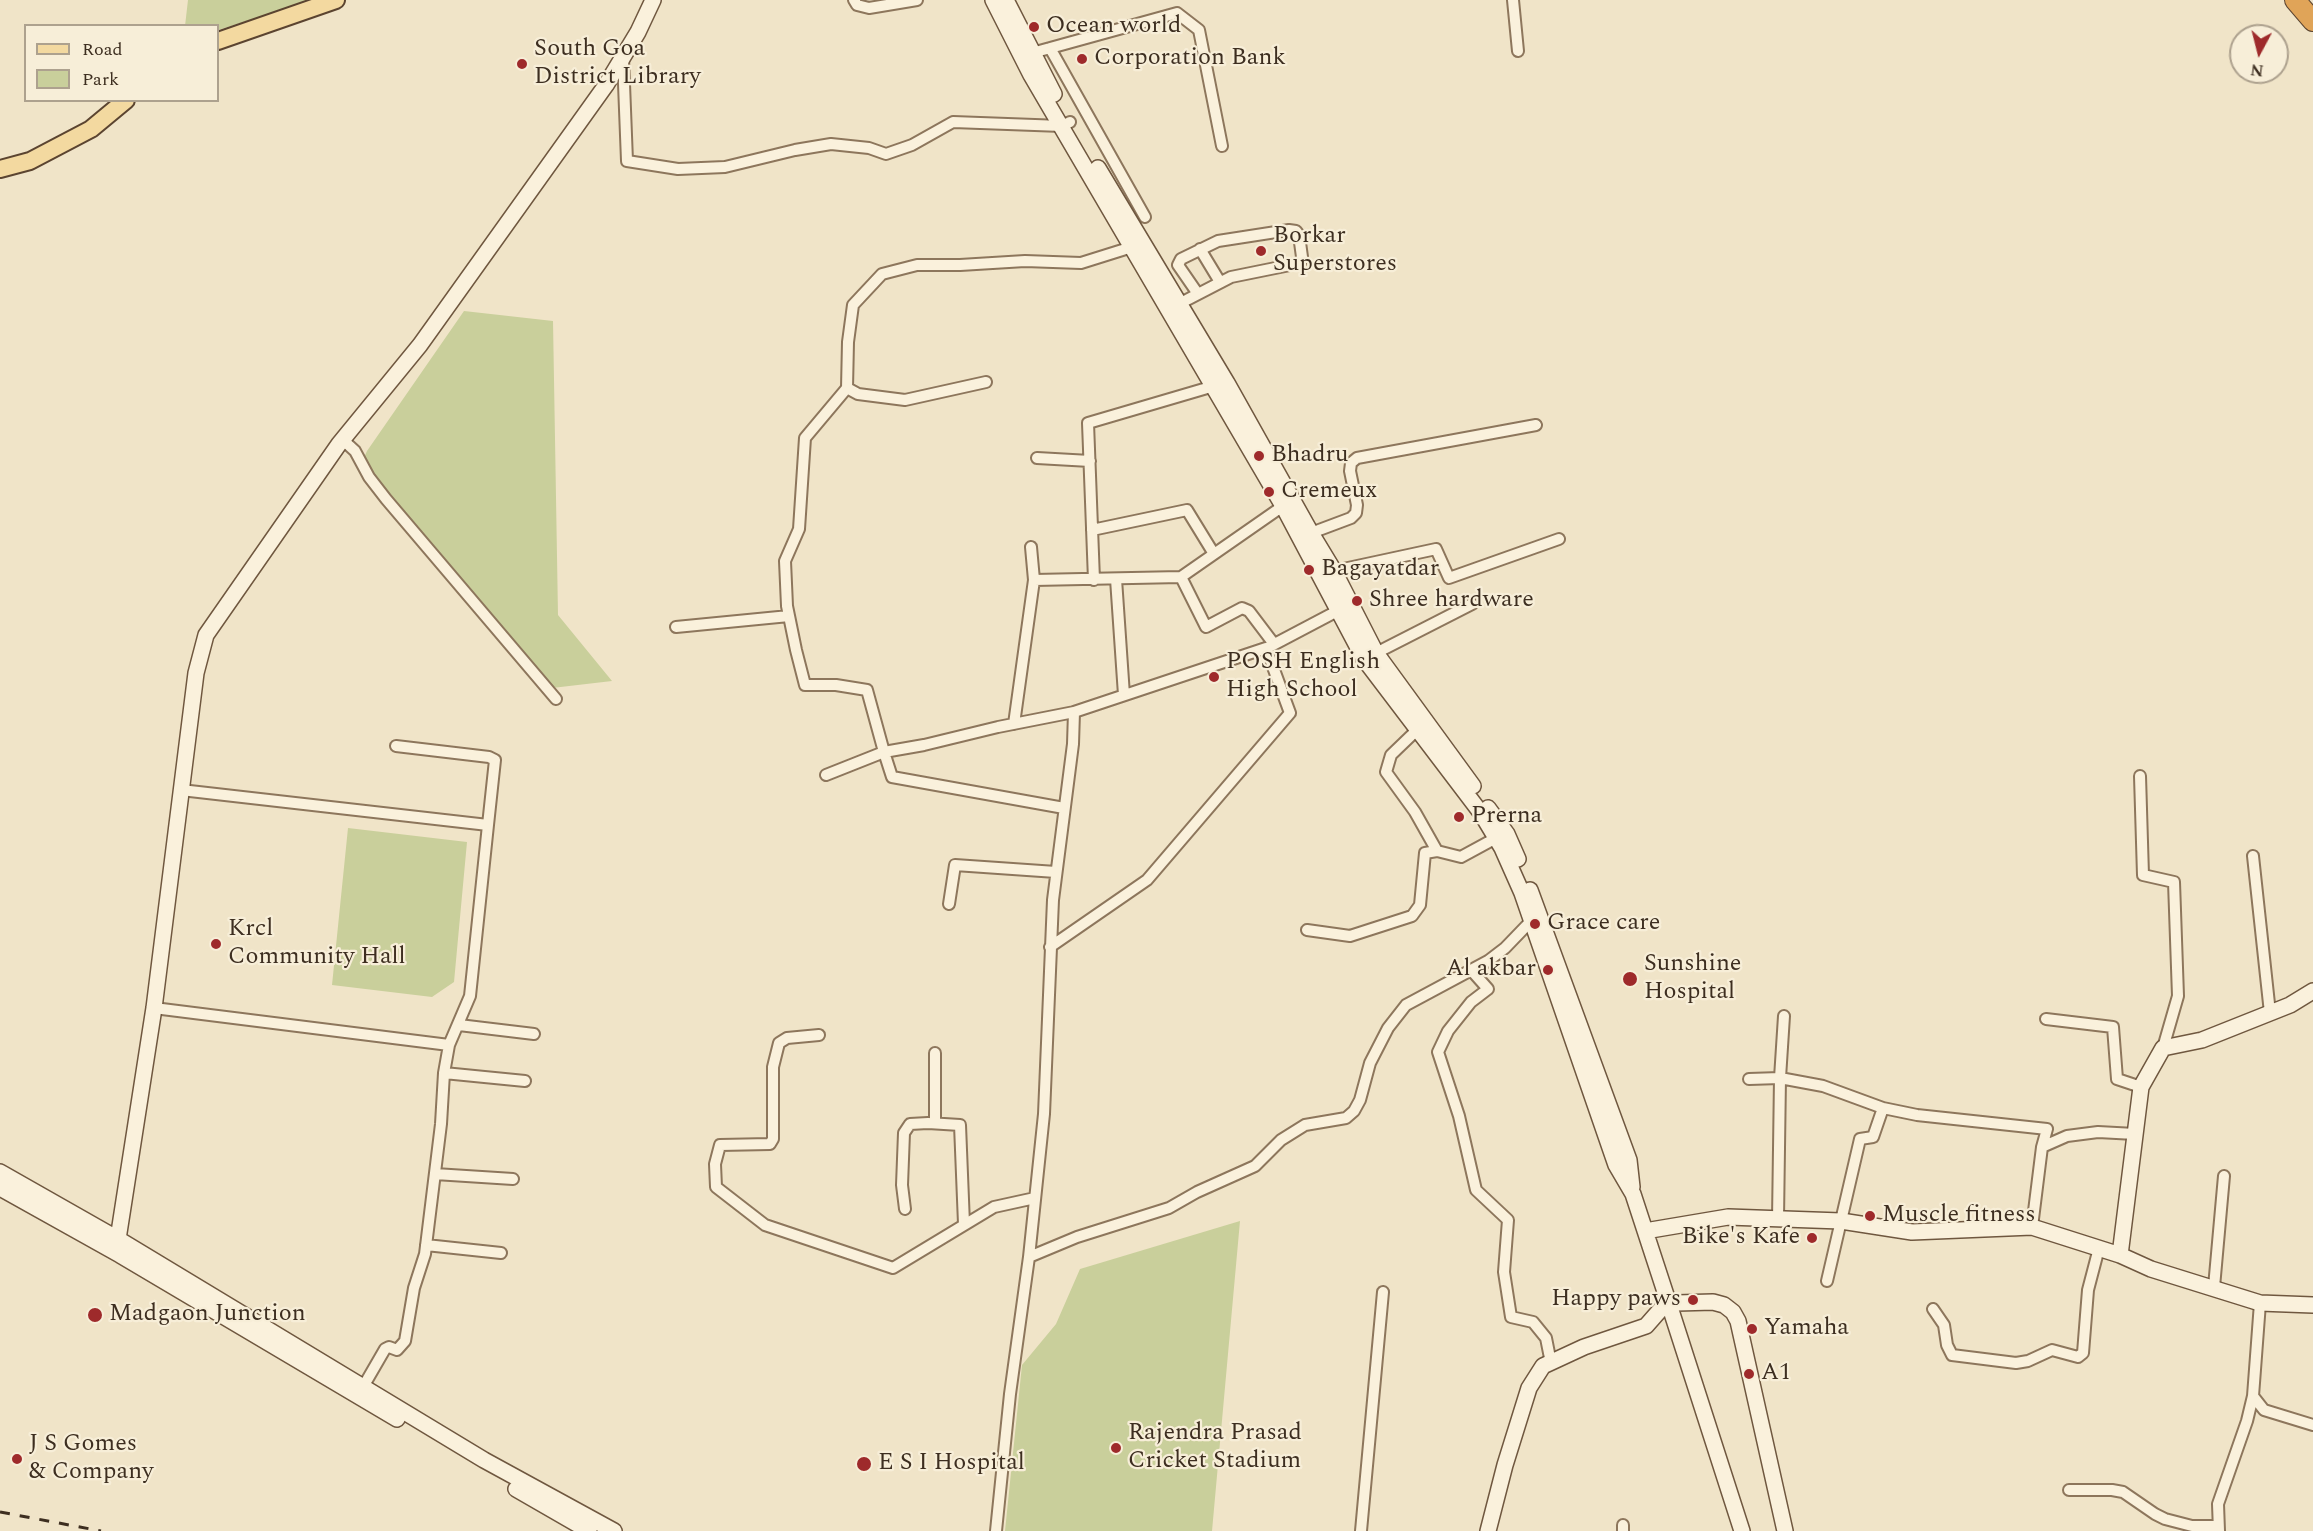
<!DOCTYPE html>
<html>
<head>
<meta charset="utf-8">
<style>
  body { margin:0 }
  #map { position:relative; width:2313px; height:1531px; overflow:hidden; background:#f0e4c8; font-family:Spectral,serif }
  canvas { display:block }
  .legend { position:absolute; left:24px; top:24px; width:195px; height:78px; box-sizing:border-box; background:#f7eed8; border:2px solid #ada18e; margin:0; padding:8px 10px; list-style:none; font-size:18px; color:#3d2e20 }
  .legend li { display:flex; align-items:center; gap:12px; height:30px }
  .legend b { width:30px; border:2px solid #ada18e }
  .north { position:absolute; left:2229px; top:24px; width:60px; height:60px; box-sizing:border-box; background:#f7eed8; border:2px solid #ada18e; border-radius:50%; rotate:187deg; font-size:16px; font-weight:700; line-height:24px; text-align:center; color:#3d2e20 }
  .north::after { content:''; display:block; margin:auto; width:21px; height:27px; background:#9e2a2b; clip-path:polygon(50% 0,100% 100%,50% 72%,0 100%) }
</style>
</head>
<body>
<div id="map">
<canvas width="2313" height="1531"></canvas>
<ul class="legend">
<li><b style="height:8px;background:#f3d9a0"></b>Road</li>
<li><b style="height:16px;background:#c9cf9b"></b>Park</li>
</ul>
<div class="north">N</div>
</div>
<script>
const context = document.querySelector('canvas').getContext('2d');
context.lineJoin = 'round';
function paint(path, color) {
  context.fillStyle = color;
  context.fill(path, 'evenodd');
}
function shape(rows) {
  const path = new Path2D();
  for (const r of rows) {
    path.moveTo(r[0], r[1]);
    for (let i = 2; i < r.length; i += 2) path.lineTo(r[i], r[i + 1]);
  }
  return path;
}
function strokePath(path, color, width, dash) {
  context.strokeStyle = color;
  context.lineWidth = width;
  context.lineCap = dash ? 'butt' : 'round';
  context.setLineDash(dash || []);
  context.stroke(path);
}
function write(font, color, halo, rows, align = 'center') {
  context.font = font + ' Spectral,serif';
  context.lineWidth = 4.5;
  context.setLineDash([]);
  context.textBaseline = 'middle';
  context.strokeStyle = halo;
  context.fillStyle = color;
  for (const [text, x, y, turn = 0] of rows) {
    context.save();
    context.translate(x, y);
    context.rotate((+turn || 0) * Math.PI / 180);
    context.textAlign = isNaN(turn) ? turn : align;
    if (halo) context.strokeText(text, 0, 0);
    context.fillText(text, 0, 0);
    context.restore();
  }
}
paint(shape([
  [188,0,314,0,218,30,218,26,185,26],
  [464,311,553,321,558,615,612,681,552,688,360,466,367,451],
  [348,828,467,842,454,982,432,997,332,985],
  [1240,1221,1212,1531,1005,1531,1022,1365,1056,1324,1080,1269]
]), '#c9cf9b');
const street = shape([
  [854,0,857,5,869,8,917,0],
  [1513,0,1518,51],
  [1050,48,1145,217],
  [1032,53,1177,13,1199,30,1222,146],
  [623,58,627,161,678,169,725,167,795,150,831,144,869,148,886,154,912,145,953,122,1062,126,1070,122],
  [1200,249,1220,282],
  [1175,306,1231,277,1300,263,1302,257,1299,235,1296,231,1289,230,1218,241,1181,259,1178,265,1198,294],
  [847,388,858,394,905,400,986,382],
  [343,440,355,451,369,477,386,499,556,699],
  [1037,458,1090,461],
  [1092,530,1187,510,1214,554],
  [1311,533,1351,518,1356,513,1357,505,1350,471,1351,463,1357,458,1536,425],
  [1031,547,1034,580],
  [1334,571,1436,549,1449,578,1559,539],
  [1181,577,1206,627,1242,608,1249,611,1274,644],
  [1116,579,1124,695],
  [1094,580,1088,423,1214,386],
  [676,627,789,616],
  [1269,647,1343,608],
  [1376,653,1472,604],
  [1014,724,1034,580,1181,577,1283,506],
  [1418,729,1391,755,1386,772,1415,812,1437,851,1461,857,1496,838],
  [826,775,884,752,892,777,1064,808],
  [2140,776,2143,875,2174,882,2178,996,2163,1048],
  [181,790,488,825,495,760,489,757,396,746],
  [2253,856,2270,1013],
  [949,904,955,865,1056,872],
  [1307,930,1350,936,1412,916,1420,905,1425,853,1437,851],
  [1050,947,1147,880,1290,713,1266,648,1074,712],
  [1472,971,1488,989,1471,1002,1448,1031,1438,1052,1459,1116,1476,1190,1508,1220,1504,1272,1511,1317,1533,1322,1546,1338,1551,1363],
  [154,1008,449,1045],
  [1784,1016,1780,1078,1823,1086,1883,1108,1873,1137,1860,1139,1827,1281],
  [2046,1019,2113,1027,2117,1079,2141,1087],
  [459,1025,534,1034],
  [819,1035,787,1038,779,1043,773,1067,773,1139,770,1144,720,1145,715,1164,716,1187,765,1225,893,1268,994,1207,1035,1198],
  [444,1073,449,1045,470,996,488,825],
  [1749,1079,1780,1078,1778,1219],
  [1883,1108,1917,1115,2047,1129,2042,1147,2032,1227],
  [935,1123,935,1053],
  [2042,1147,2067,1136,2098,1132,2135,1134],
  [435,1174,513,1179],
  [905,1209,902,1185,904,1133,910,1124,928,1123,960,1125,964,1224],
  [426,1245,501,1253],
  [1029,1257,1077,1237,1169,1208,1197,1192,1255,1166,1281,1140,1305,1125,1346,1118,1354,1111,1360,1100,1370,1063,1388,1028,1406,1005,1488,961,1505,948,1531,921],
  [2214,1287,2224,1176],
  [1933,1309,1944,1325,1947,1345,1952,1355,2016,1363,2028,1361,2052,1350,2078,1357,2083,1353,2088,1290,2099,1248],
  [363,1387,385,1349,389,1347,397,1350,405,1341,414,1288,425,1254,441,1124,444,1073,525,1081],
  [2253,1396,2264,1410,2313,1425],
  [2069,1490,2112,1490,2123,1492,2155,1514,2165,1519,2192,1526,2218,1526],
  [996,1531,1010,1394,1029,1257,1044,1114,1053,900,1073,744,1074,712,998,727,924,745,884,752,867,690,836,685,805,685,796,650,787,606,785,561,799,529,805,438,847,388,848,342,853,305,882,274,917,265,960,265,1025,261,1081,263,1132,247],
  [1361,1531,1383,1292],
  [1623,1531,1623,1525],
  [2219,1531,2218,1504,2247,1421,2253,1396,2260,1303]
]);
const secondary = shape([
  [993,0,1031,75,1283,506,1364,659,1481,813,1502,848,1522,893,1616,1165,1633,1194,1668,1301,1677,1303,1713,1302,1724,1305,1733,1312,1738,1321,1785,1531],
  [1006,0,1054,94],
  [1098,168,1227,383,1311,533,1334,571,1376,653,1473,786],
  [1488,808,1507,834,1518,859],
  [1530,890,1629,1160,1632,1187],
  [0,1172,118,1239,484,1460,614,1531],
  [0,1188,120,1255,397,1419],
  [1645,1231,1728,1217,1841,1221,1912,1232,2032,1227,2120,1255,2151,1269,2260,1303,2313,1305],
  [120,1255,118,1239,154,1008,196,673,206,635,339,444,420,345,606,85,638,32,653,0],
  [2120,1255,2141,1087,2163,1048,2202,1040,2290,1005,2313,991],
  [516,1489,589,1531],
  [1488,1531,1505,1465,1529,1388,1543,1366,1584,1347,1646,1326,1668,1301,1742,1531]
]);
const primary = shape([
  [218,41,336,0],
  [0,169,30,161,91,129,126,100]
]);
const highway = shape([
  [2295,0,2313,21]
]);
strokePath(street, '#8d765c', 14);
strokePath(secondary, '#6f573f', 18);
strokePath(primary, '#5b4430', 20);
strokePath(highway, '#5b4430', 22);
strokePath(street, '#faf1dc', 10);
strokePath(secondary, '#faf1dc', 15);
strokePath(primary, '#f3d9a0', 16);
strokePath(highway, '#e0a458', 20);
strokePath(shape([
  [0,1512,101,1531]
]), '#3d2e20', 3, [10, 10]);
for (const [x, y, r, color] of [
  [1034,27,6,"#9e2a2b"],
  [1082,59,6,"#9e2a2b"],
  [522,64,6,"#9e2a2b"],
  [1261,251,6,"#9e2a2b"],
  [1259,456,6,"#9e2a2b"],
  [1269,492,6,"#9e2a2b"],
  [1309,570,6,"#9e2a2b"],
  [1357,601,6,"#9e2a2b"],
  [1214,677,6,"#9e2a2b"],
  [1459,817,6,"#9e2a2b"],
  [1535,924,6,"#9e2a2b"],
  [216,944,6,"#9e2a2b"],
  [1548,970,6,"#9e2a2b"],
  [1630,979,8,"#9e2a2b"],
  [1870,1216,6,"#9e2a2b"],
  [1812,1238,6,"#9e2a2b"],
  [1693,1300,6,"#9e2a2b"],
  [95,1315,8,"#9e2a2b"],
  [1752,1329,6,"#9e2a2b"],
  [1749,1374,6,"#9e2a2b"],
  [1116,1448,6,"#9e2a2b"],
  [17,1459,6,"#9e2a2b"],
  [864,1464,8,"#9e2a2b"]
]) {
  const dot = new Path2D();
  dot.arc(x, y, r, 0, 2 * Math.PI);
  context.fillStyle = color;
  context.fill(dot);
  strokePath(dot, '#f7eed8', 2);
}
write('24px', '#3d2e20', '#f7eed8', [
  ["Ocean world",1046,27],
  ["South Goa",534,50],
  ["District Library",534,78],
  ["Corporation Bank",1094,59],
  ["Borkar",1273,237],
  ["Superstores",1273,265],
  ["Bhadru",1271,456],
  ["Cremeux",1281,492],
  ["Bagayatdar",1321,570],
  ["Shree hardware",1369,601],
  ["POSH English",1226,663],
  ["High School",1226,691],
  ["Prerna",1471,817],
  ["Grace care",1547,924],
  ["Krcl",228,930],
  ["Community Hall",228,958],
  ["Sunshine",1644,965],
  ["Hospital",1644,993],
  ["Al akbar",1536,970,"right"],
  ["Muscle fitness",1882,1216],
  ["Bike's Kafe",1800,1238,"right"],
  ["Happy paws",1681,1300,"right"],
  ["Madgaon Junction",109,1315],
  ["Yamaha",1764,1329],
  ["A1",1761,1374],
  ["Rajendra Prasad",1128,1434],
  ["Cricket Stadium",1128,1462],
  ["J S Gomes",29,1445],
  ["& Company",29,1473],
  ["E S I Hospital",878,1464]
], 'left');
</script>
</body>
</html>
